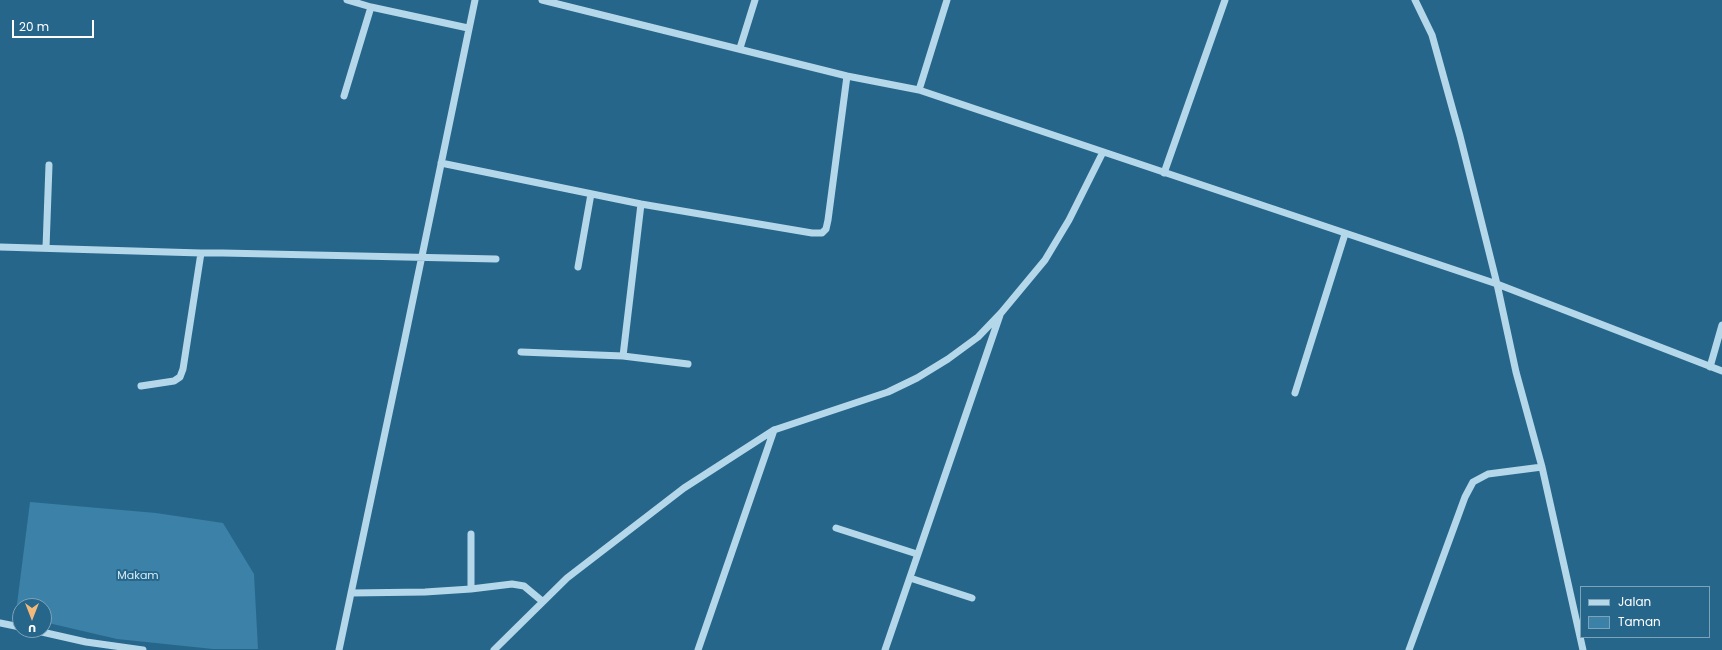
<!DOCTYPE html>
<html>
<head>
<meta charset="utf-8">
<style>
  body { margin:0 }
  #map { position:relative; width:1722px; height:650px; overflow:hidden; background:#26668b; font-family:Poppins,sans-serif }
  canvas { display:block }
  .legend { position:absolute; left:1580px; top:586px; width:130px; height:52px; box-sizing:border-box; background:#26668b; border:1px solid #7da3b9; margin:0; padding:5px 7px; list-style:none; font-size:12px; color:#fff }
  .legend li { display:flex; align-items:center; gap:8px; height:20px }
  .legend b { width:20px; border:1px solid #7da3b9 }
  .north { position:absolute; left:12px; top:598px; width:40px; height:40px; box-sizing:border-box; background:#26668b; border:1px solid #7da3b9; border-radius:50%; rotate:180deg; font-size:11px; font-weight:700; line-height:16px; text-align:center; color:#fff }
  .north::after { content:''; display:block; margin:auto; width:14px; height:18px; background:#f3b97a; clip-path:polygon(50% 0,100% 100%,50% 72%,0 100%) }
  .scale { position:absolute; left:12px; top:20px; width:82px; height:18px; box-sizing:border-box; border:2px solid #fff; border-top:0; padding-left:5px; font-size:12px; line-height:14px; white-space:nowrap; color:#fff; -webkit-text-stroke:3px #26668b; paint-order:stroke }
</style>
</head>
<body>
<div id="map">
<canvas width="1722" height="650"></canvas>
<ul class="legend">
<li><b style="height:5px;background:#b5d7ea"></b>Jalan</li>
<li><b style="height:11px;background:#3b81a8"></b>Taman</li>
</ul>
<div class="north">U</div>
<div class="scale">20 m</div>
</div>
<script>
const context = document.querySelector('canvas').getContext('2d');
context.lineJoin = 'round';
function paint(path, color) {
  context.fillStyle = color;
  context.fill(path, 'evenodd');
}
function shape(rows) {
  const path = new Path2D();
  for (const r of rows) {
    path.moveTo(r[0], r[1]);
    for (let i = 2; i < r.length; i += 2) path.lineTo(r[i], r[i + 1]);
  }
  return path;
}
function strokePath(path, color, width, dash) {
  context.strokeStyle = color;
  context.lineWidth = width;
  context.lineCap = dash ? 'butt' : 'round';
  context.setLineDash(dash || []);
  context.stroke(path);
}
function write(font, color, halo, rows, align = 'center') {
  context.font = font + ' Poppins,sans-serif';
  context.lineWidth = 4;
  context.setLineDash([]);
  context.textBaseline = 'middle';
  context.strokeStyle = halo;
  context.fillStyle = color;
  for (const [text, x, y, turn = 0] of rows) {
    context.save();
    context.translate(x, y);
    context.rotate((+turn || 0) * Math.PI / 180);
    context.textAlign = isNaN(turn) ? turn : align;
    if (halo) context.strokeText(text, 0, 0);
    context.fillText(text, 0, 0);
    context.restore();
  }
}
paint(shape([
  [30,502,156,513,223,523,254,574,258,649,213,649,117,639,44,622,44,606,20,606,20,611,17,604]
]), '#3b81a8');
strokePath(shape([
  [347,0,371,7,468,28],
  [542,0,847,76,919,90,1497,284,1722,371],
  [1415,0,1432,35,1460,136,1497,284,1516,372,1542,467,1583,650],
  [740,48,755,0],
  [919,90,947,0],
  [344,96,371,7],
  [441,163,641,204,812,233,822,233,826,229,828,220,847,76],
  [1164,173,1225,0],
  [0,247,201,253,223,253,496,259],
  [46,248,49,165],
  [578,267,591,194],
  [521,352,623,356,688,364],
  [623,356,641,204],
  [1710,367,1722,325],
  [141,386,174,381,180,377,183,369,201,253],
  [1295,393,1345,234],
  [836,528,917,554],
  [910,578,972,598],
  [471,589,471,534],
  [351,593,425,592,471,589,512,584,524,586,542,601],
  [0,623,20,627],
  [33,630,86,642,143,650],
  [339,650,405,338,475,0],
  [494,650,567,578,684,488,774,430,888,392,917,378,948,359,978,337,1001,313,1045,260,1069,220,1103,152],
  [698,650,774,430],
  [885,650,1000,315],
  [1409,650,1465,497,1473,482,1488,474,1542,467]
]), '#b5d7ea', 7);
write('11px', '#d9edf8', '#26668b', [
  ["Makam",138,576]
]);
</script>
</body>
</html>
